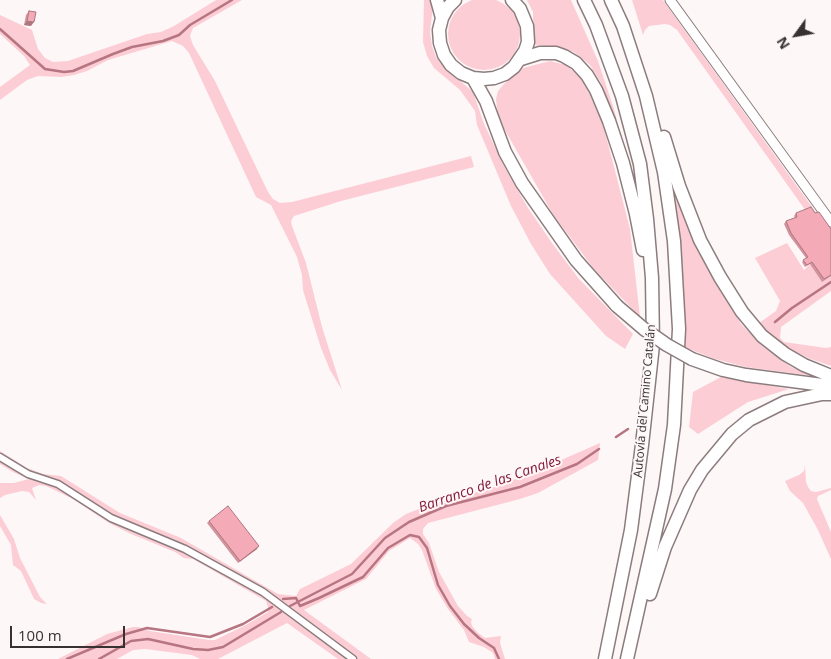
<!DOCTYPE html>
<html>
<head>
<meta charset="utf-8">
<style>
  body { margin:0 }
  #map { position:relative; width:831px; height:659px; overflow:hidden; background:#fef7f8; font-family:"Open Sans",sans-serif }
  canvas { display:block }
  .north { position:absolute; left:771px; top:10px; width:50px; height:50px; -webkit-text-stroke:4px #fef7f8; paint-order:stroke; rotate:238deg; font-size:14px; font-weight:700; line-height:20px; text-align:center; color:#373131 }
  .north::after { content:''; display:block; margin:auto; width:18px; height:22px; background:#373131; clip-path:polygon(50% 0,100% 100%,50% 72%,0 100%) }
  .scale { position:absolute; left:10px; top:626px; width:115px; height:22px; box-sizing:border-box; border:2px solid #373131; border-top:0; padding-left:6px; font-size:15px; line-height:18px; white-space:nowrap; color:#373131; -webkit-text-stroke:4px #fef7f8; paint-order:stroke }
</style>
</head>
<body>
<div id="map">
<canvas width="831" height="659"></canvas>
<div class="north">N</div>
<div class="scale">100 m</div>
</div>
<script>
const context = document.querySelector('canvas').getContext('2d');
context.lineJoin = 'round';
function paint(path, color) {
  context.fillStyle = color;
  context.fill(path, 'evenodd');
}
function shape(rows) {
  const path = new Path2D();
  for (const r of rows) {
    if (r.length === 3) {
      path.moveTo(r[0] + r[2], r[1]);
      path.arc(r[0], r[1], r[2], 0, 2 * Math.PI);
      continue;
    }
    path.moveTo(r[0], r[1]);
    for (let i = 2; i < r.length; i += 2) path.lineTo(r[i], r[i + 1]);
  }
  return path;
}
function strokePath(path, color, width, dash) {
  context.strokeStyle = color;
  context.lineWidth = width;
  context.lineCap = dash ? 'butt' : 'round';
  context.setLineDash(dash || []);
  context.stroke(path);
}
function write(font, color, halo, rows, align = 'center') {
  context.font = font + ' "Open Sans",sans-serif';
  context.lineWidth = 4;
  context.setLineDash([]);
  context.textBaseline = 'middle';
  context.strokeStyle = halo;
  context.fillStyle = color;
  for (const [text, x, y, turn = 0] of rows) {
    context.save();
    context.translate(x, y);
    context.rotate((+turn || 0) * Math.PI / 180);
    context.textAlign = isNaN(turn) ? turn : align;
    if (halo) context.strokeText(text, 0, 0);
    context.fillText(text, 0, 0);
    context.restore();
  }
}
paint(shape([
  [484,34,36],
  [216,0,242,0,193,28,190,36,193,45,215,81,268,192,273,199,280,203,292,202,471,156,474,167,341,201,294,216,291,221,292,226,306,263,322,327,342,390,330,370,321,348,303,290,302,275,297,257,271,205,256,197,189,53,183,46,172,41,108,60,87,71,74,75,61,77,38,76,27,80,0,100,0,87,30,65,24,56,0,34,0,15,32,30,38,49,45,58,53,62,68,61,147,34,161,32,174,26],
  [424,0,432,0,433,6,430,32,432,46,436,57,444,67,473,92,484,124,505,168,528,208,552,243,579,279,633,334,625,349,606,336,550,274,531,244,511,206,477,125,475,111,460,90,434,68,427,56,423,42],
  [527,0,571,0,598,61,614,109,625,153,601,83,590,65,574,52,558,47,534,45,533,12],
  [632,0,663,0,817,214,806,211,677,30,670,25,665,24,649,26,645,30,643,35],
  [550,61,566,65,583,80,604,128,630,229,640,317,594,269,554,216,498,118,496,99,498,91,504,84,523,68],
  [669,170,691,232,718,286,741,324,762,346,791,367,813,376,746,367,715,359,684,347,684,310,679,247],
  [787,243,804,270,810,264,831,276,831,291,781,327,780,338,784,342,826,348,831,347,831,366,808,358,785,347,771,337,759,323,776,311,780,301,755,258],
  [721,377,789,389,748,402,698,434,689,427,693,392],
  [600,443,598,460,538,493,520,499,428,523,423,529,423,534,429,543,439,572,458,606,467,616,472,619,471,622,472,626,478,633,485,638,501,636,500,643,505,659,495,659,493,653,484,647,469,642,464,630,448,609,436,589,422,550,418,544,410,538,389,551,366,579,304,610,371,659,338,659,287,623,218,659,200,659,192,655,145,649,133,650,117,659,58,659,107,634,133,627,138,627,150,631,209,640,215,640,244,626,268,612,268,607,266,601,193,559,184,558,175,552,131,534,109,523,73,499,46,486,39,485,32,488,36,500,29,492,22,491,5,495,0,498,0,483,14,483,29,479,13,472,0,464,0,451,27,468,43,474,61,476,120,513,181,538,278,594,296,596,300,589,351,564,393,523,406,514,434,503,489,489,536,471],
  [805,465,806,482,808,487,811,491,816,492,831,488,831,490,818,496,817,499,831,532,831,559,818,530,803,503,790,491,785,481,799,475,804,471],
  [0,515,14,539,20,558,40,597,47,604,41,603,34,599,21,571,13,565,11,545,0,526]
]), '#fccdd4');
strokePath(shape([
  [0,29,45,69,64,72,73,71,113,54,132,47,163,41,179,35,190,25,232,0],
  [775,322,792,308,831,282],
  [616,437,628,429],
  [283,599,296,598,300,606,319,598,363,577,388,548,410,535,419,537,427,548,438,585,450,606,464,624,479,638,494,648,499,659],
  [290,606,352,574,385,538,409,522,446,506,520,487,577,464,599,449],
  [67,659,126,634,147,628,210,637,243,624,272,607],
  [99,659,131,641,148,639,193,649,208,650,223,647,281,612]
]), '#b67581', 2.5);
const street = shape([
  [0,457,28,474,58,484,111,518,185,549,263,592,353,659]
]);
const secondary = shape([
  [670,0,831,222]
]);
const highway = shape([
  [437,0,442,18],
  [455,0,448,7,442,18,439,30,440,43,444,55,451,65,461,73,473,78,484,79,494,78,505,74,514,67,525,51,528,42,527,26,520,9,512,0],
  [584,0,596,25,622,96,640,164,647,219,652,278,653,345,642,445,631,530,605,659],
  [611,0,623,26,646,96,664,172,674,241,679,329,674,425,665,489,627,659],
  [521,59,540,53,556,53,564,56,576,63,587,75,596,90,609,121,623,163,636,214,643,250],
  [473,78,486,101,505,152,522,183,576,260,617,306],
  [664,137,679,186,700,240,720,277,742,312,762,336,785,354,804,365,831,376],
  [692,359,723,370,746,375,831,386],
  [650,594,665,547,690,490,702,470,732,434,749,420,785,402,822,394,831,394]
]);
strokePath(street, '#8c7c7e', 9);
strokePath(secondary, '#8c7c7e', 11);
strokePath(highway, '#8c7c7e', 15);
strokePath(street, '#fff', 6);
strokePath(secondary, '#fff', 9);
strokePath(highway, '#fff', 12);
const highwayBridge = shape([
  [617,306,644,329,667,345,692,359]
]);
strokePath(highwayBridge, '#8c7c7e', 15, []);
strokePath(highwayBridge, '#fff', 12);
paint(shape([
  [29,11,31,26,24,25,26,15],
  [796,213,831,276,822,282,810,264,805,267,802,262,806,258,789,235,784,224,786,221,795,218,794,216],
  [209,521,257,549,238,563,207,523]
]), '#d3939d');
paint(shape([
  [27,21,34,22,31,26,24,25],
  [259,546,257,549,238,563,240,561]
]), '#ac7880');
const building = shape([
  [29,11,36,12,34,22,27,21,29,11],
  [811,207,815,213,819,212,831,229,831,275,824,279,812,262,807,265,803,260,808,257,791,233,786,221,797,217,796,213,811,207],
  [228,506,259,546,240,561,209,521,228,506]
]);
paint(building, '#f5abb7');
strokePath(building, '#ac7880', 1);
write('12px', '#373131', '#fef7f8', [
  ["Autovía del Camino Catalán",645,401,-85]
]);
write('italic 14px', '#851c3c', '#fef7f8', [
  ["Barranco de las Canales",490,484,-19]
]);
</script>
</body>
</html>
